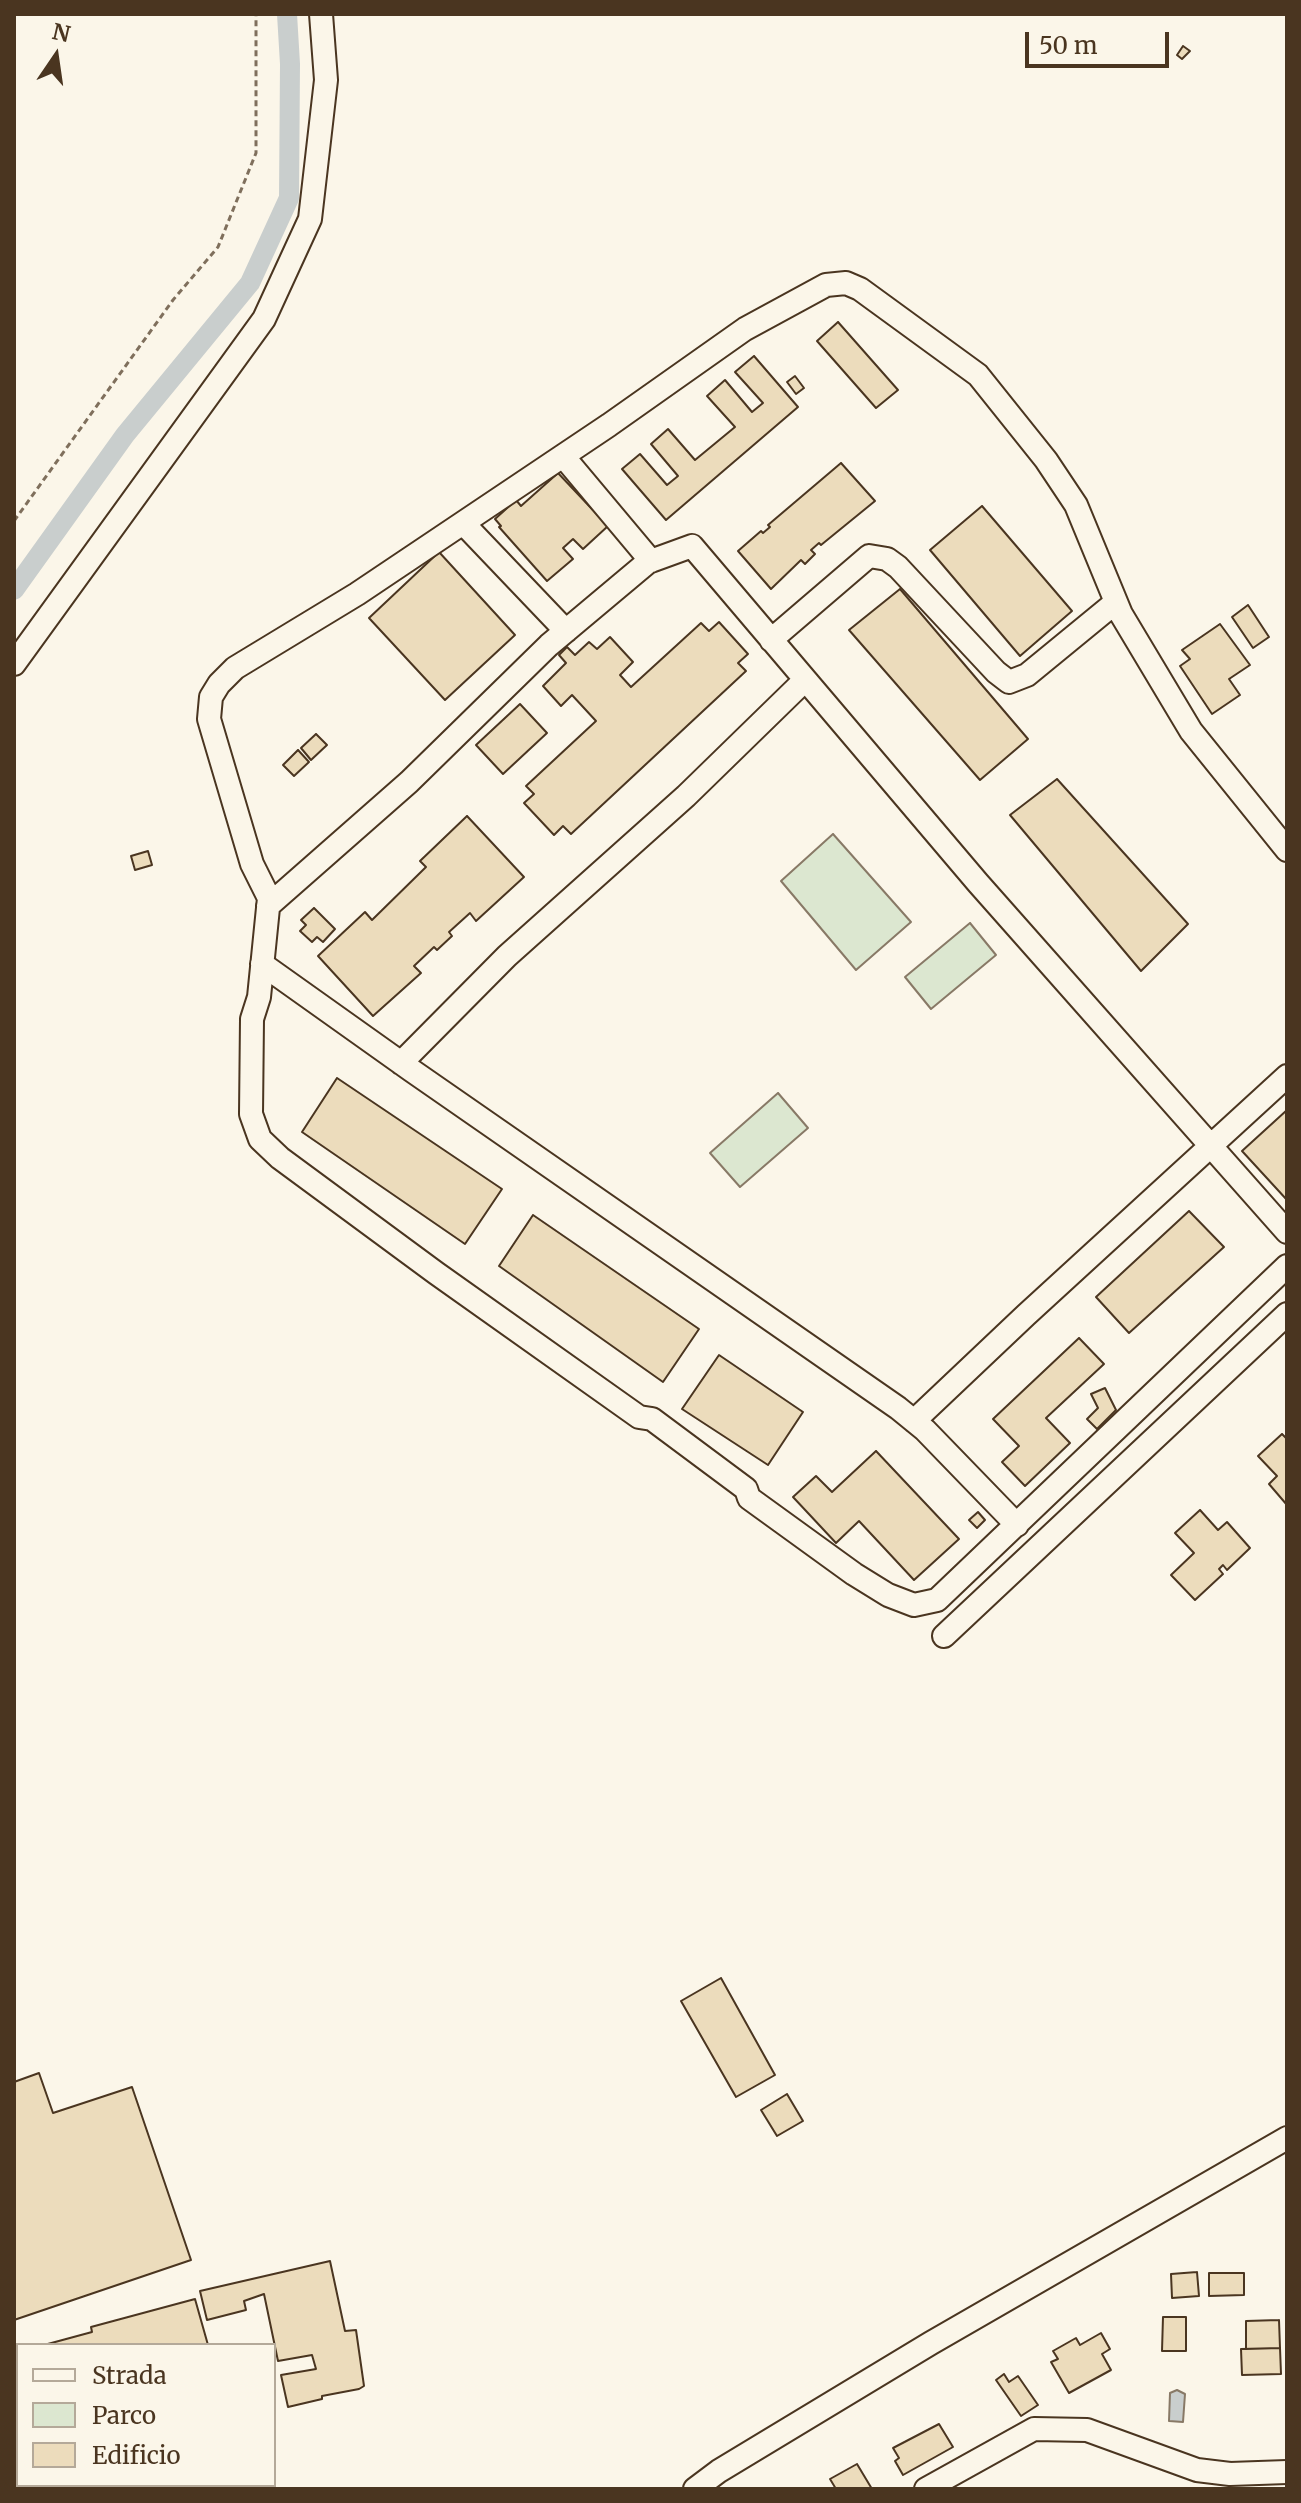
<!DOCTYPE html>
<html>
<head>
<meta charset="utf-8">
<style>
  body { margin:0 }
  #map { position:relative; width:1301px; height:2503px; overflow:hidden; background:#fbf6e9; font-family:Merriweather,serif }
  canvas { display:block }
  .frame { position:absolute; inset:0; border:16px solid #4a3520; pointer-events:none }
  .legend { position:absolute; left:16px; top:2343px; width:260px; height:144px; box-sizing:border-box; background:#fbf6e9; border:2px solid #b4a999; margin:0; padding:10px 14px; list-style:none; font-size:24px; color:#4a3520 }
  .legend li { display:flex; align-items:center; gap:16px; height:40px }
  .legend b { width:40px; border:2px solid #b4a999 }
  .north { position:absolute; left:16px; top:16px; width:80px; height:80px; -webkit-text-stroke:6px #fbf6e9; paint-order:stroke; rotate:13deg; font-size:22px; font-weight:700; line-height:32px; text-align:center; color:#4a3520 }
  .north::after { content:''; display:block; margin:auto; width:28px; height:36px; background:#4a3520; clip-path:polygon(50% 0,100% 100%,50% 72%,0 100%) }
  .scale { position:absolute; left:1025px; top:32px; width:144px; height:36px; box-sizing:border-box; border:4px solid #4a3520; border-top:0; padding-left:10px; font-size:24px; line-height:28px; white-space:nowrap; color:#4a3520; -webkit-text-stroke:6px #fbf6e9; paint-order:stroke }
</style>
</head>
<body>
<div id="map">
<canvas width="1301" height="2503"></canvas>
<div class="frame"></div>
<ul class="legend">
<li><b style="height:10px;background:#fbf6e9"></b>Strada</li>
<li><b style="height:22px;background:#dce7d0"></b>Parco</li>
<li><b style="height:22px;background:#ecdcbc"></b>Edificio</li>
</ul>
<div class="north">N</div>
<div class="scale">50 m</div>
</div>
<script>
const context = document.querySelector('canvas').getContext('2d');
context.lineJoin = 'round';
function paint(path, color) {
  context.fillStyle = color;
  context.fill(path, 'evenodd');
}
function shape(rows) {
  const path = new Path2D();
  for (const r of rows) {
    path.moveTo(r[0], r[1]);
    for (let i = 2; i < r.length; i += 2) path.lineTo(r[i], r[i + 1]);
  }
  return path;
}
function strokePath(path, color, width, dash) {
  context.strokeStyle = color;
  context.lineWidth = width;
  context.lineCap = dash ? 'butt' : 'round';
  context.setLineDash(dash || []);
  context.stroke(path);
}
const green = shape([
  [833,834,911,922,856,970,781,881,833,834],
  [970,923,996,955,931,1009,905,977,970,923],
  [778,1093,808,1128,740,1187,710,1153,778,1093]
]);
paint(green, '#dce7d0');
strokePath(green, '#887966', 2);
const water = shape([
  [1177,2390,1185,2394,1183,2422,1169,2421,1170,2393,1177,2390]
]);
paint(water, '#c9cecd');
strokePath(water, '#887966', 2);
strokePath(shape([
  [14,590,125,435,250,283,289,198,290,64,287,14]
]), '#c9cecd', 20);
const building = shape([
  [1183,46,1190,51,1182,59,1177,55,1183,46],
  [838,322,898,390,876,408,817,341,838,322],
  [754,356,798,407,666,520,622,469,640,454,667,485,678,476,651,444,668,429,695,460,735,427,707,396,725,380,752,412,763,403,735,372,754,356],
  [795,376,804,388,796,394,787,382,795,376],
  [841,463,875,501,821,545,819,543,811,550,815,554,805,564,801,560,771,589,738,551,761,531,763,533,770,527,768,525,841,463],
  [558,473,608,526,583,549,573,539,563,548,573,559,547,581,499,527,501,526,495,519,516,500,521,506,558,473],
  [982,506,1072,611,1020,656,930,550,982,506],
  [439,552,515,635,445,700,369,618,439,552],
  [900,589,1028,739,980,780,849,630,900,589],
  [1248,605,1269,637,1253,648,1232,617,1248,605],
  [719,622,748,654,738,663,746,671,571,834,563,826,554,835,524,803,534,794,526,786,596,721,572,695,561,706,543,686,566,663,559,655,567,647,575,655,589,642,597,649,610,637,633,662,620,675,631,687,701,623,709,631,719,622],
  [1220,624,1250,665,1229,679,1240,695,1212,714,1180,666,1190,659,1182,650,1220,624],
  [520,704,547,733,503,774,476,745,520,704],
  [316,734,327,745,311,760,301,748,316,734],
  [298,750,309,762,294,776,283,765,298,750],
  [1057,779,1188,924,1141,971,1010,815,1057,779],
  [467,816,524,877,476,921,470,913,449,932,452,936,437,950,434,947,414,966,421,973,373,1016,318,956,365,912,372,920,426,867,420,861,467,816],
  [148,851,152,865,135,870,131,856,148,851],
  [314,908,335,929,323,942,317,937,312,942,300,931,306,925,301,920,314,908],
  [337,1078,502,1189,465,1244,302,1132,337,1078],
  [1287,1110,1286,1163,1287,1200,1242,1151,1287,1110],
  [1189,1211,1224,1247,1129,1333,1096,1297,1189,1211],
  [533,1215,699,1329,663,1382,499,1266,533,1215],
  [1079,1338,1104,1364,1046,1418,1070,1443,1025,1486,1002,1462,1019,1446,993,1419,1079,1338],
  [719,1355,803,1412,768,1465,682,1409,719,1355],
  [1105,1388,1116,1410,1097,1429,1087,1419,1098,1408,1091,1394,1105,1388],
  [1282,1434,1287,1439,1287,1505,1269,1484,1277,1476,1258,1456,1282,1434],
  [876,1451,959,1539,914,1580,859,1521,836,1543,793,1497,816,1476,832,1492,876,1451],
  [1200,1510,1218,1530,1227,1522,1250,1548,1227,1570,1223,1565,1219,1569,1223,1574,1195,1600,1171,1575,1194,1553,1175,1533,1200,1510],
  [978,1512,985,1520,977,1528,969,1520,978,1512],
  [721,1978,775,2075,736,2097,681,2001,721,1978],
  [39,2073,53,2113,132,2087,191,2260,14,2320,14,2082,39,2073],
  [787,2094,803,2121,777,2136,761,2110,787,2094],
  [330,2261,345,2331,356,2330,364,2386,359,2389,322,2396,322,2399,288,2407,281,2375,316,2369,312,2355,278,2361,264,2294,244,2301,246,2310,207,2320,200,2291,330,2261],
  [1197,2272,1199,2296,1172,2298,1171,2274,1197,2272],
  [1209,2273,1244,2273,1244,2295,1209,2296,1209,2273],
  [195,2299,208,2345,44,2345,92,2332,91,2327,195,2299],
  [1163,2317,1186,2317,1186,2351,1162,2351,1163,2317],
  [1279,2320,1280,2348,1246,2349,1246,2321,1279,2320],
  [1101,2333,1110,2349,1102,2354,1111,2370,1069,2393,1051,2362,1058,2359,1053,2351,1076,2338,1080,2345,1101,2333],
  [1280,2348,1281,2374,1242,2375,1241,2349,1280,2348],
  [18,2364,18,2401,14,2403,14,2365,18,2364],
  [1004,2374,1009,2382,1018,2376,1038,2405,1021,2416,996,2380,1004,2374],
  [939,2424,953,2447,903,2475,895,2461,899,2458,893,2448,939,2424],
  [857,2464,872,2489,836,2489,830,2479,857,2464]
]);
paint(building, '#ecdcbc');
strokePath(building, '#4a3520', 2);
const minor = shape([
  [563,456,651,561],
  [463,523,566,631],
  [771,640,869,556,887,559,898,567,996,672,1009,682,1027,675,1116,602],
  [14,664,264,319,310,219,326,80,321,14],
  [1287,850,1191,731,1121,614,1076,505,1046,460,978,375,860,289,846,283,826,285,745,329,609,425,357,594,235,668,219,684,211,697,209,719,252,864,269,898,259,997,252,1019,251,1114,260,1139,280,1158,436,1273,639,1417,652,1419,746,1489,749,1498,854,1574,888,1595,914,1605,937,1600,1287,1266],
  [268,906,409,782,549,645,648,562,692,546,978,883,1287,1232],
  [262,964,411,1070,898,1408,925,1430,1017,1525],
  [401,1063,507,956,686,796,805,680],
  [914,1421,1026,1315,1287,1076],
  [944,1636,1287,1314],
  [28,2489,43,2485],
  [695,2489,719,2471,931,2343,1287,2138],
  [926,2489,1034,2429,1087,2430,1197,2470,1230,2474,1287,2472]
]);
strokePath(minor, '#4a3520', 26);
strokePath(shape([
  [14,521,173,300,218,247,256,153,256,14]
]), '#7f6f5c', 3, [6, 4]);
strokePath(minor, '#fbf6e9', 22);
</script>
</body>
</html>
